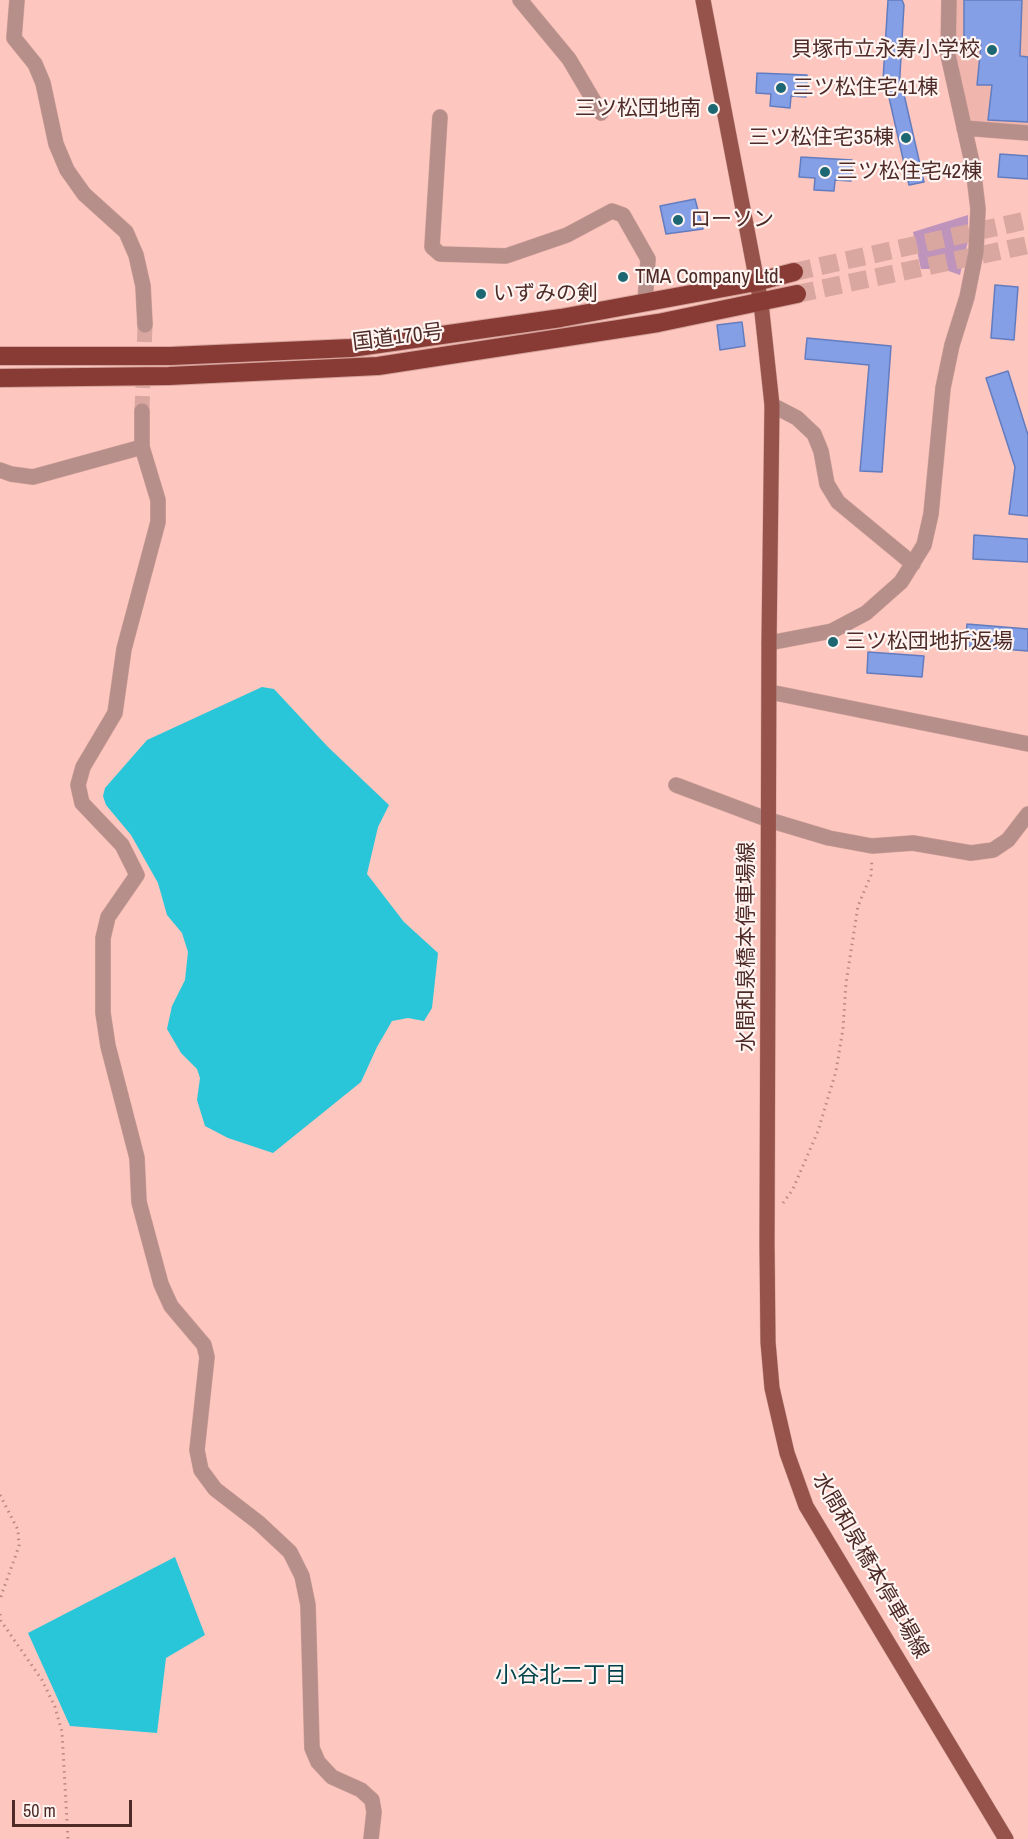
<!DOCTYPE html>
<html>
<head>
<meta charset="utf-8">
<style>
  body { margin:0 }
  #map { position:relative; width:1028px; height:1839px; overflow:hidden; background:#fdc6be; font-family:"Archivo Narrow",sans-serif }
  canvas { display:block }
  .scale { position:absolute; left:12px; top:1800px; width:120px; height:27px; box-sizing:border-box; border:3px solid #4e2b27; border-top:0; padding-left:8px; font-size:18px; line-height:21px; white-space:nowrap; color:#4e2b27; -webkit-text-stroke:4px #fef4f2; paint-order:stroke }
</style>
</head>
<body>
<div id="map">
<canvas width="1028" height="1839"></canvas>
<div class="scale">50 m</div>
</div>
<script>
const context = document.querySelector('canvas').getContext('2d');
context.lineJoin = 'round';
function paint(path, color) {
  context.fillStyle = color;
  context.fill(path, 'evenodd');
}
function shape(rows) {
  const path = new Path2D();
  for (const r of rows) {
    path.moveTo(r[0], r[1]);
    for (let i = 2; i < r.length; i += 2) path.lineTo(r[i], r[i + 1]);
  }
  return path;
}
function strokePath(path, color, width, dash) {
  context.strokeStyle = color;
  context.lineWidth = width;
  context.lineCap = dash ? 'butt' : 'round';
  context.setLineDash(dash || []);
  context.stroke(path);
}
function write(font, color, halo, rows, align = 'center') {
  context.font = font + ' "Archivo Narrow","Noto Sans JP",sans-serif';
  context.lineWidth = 4.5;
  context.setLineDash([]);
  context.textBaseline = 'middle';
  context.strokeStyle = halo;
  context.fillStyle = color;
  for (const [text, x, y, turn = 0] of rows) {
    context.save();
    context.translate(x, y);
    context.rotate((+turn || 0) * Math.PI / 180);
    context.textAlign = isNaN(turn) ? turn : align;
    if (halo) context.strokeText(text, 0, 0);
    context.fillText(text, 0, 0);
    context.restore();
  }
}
paint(shape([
  [956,0,1028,0,1028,129,969,124,957,72,954,29]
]), '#f0b6ad');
paint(shape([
  [968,215,968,241,960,275,943,269,921,269,913,232]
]), '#be93bc');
paint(shape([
  [262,687,274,689,328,747,389,805,378,827,367,874,404,922,438,953,432,1008,424,1021,408,1018,392,1021,377,1047,361,1082,273,1153,228,1138,205,1126,197,1100,200,1078,197,1069,181,1053,167,1029,172,1006,185,980,188,952,182,933,167,915,158,883,131,835,106,805,103,796,105,788,147,740],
  [175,1557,205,1635,166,1658,157,1733,70,1726,28,1633]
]), '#29c6d9');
const building = shape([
  [888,0,902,0,904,5,899,92,903,90,924,182,909,185,885,80,883,80,888,0],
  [964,0,1022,0,1020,56,1028,57,1028,122,988,120,992,85,977,85,981,44,964,43,964,0],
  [757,73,807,75,806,97,791,96,790,108,770,106,771,94,756,93,757,73],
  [1000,154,1028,156,1028,179,998,177,1000,154],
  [801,157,852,160,851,181,835,180,834,191,814,190,815,178,799,177,801,157],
  [695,199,703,229,666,234,660,206,695,199],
  [995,285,1018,287,1014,340,991,338,995,285],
  [742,322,745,346,720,350,717,325,742,322],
  [807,338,891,346,882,472,860,471,869,365,805,359,807,338],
  [1008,371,1028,435,1028,516,1009,514,1015,467,986,378,1008,371],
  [974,535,1028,539,1028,562,973,559,974,535],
  [967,624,1028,629,1028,651,965,646,967,624],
  [868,652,924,656,922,677,867,673,868,652]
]);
paint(building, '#849fe5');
strokePath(building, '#637cbf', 1.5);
strokePath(shape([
  [142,411,145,325]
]), '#daa7a0', 15, [15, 8]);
strokePath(shape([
  [794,272,1028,220],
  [797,294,1028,245]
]), '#daa7a0', 18, [18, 9]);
const minor = shape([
  [17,0,14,38,35,64,43,83,56,144,67,170,84,194,126,232,136,255,143,286,145,325],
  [520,0,569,59,601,113],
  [440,117,432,247,440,254,506,256,567,235,612,211,623,215,648,259,645,302],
  [964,128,1028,133],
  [772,405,797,418,814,434,821,451,827,484,838,502,913,564],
  [142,411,142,447,158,500,158,522,124,649,115,713,83,767,78,785,82,803,122,845,137,875,108,917,103,938,103,1013,108,1046,137,1158,139,1202,161,1284,171,1306,204,1345,207,1357,197,1450,201,1470,215,1489,259,1523,290,1552,302,1576,308,1605,312,1748,318,1762,332,1777,361,1790,372,1800,374,1812,371,1839],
  [0,470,11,474,33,477,142,447],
  [769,643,832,631,866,613,901,582,924,545,931,514,943,388,952,345,967,297,976,252,978,209,973,167,948,55,949,0],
  [770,692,1028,744],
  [676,785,769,820,829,838,872,846,913,843,971,853,993,850,1008,840,1028,814]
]);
const major = shape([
  [703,0,761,303,772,405,769,643,767,1244,768,1342,772,1388,787,1453,806,1506,1006,1839]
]);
const highway = shape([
  [0,356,171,356,351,348,561,318,756,282,794,272],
  [0,378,169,376,378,366,658,323,797,294]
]);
strokePath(minor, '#d6a49d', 16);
strokePath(major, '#d6a49d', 16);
strokePath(highway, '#d6a49d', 20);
strokePath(shape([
  [783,1203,793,1189,818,1131,836,1071,843,1029,846,983,858,906,871,875,872,859],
  [0,1495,18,1530,19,1546,0,1599],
  [0,1614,1,1621,42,1680,55,1707,62,1732,68,1839]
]), '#ba8a84', 3, [1.5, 4.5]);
strokePath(minor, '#b68f8a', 15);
strokePath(major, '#96534b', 15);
strokePath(highway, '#883b34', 18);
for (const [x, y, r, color] of [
  [992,50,6,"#1c6771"],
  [781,88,6,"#1c6771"],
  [713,109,6,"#1c6771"],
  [906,138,6,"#1c6771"],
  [825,172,6,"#1c6771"],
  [678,220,6,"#1c6771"],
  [623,277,6,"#1c6771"],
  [481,294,6,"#1c6771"],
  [833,642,6,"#1c6771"]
]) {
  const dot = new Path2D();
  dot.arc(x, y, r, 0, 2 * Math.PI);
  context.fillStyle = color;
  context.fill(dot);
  strokePath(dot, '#fef4f2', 2);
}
write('21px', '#4e2b27', '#fef4f2', [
  ["貝塚市立永寿小学校",980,50,"right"],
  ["三ツ松住宅41棟",793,88],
  ["三ツ松団地南",701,109,"right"],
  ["三ツ松住宅35棟",894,138,"right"],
  ["三ツ松住宅42棟",837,172],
  ["ローソン",690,220],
  ["TMA Company Ltd.",635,277],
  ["いずみの剣",493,294],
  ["三ツ松団地折返場",845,642]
], 'left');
write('21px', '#4e2b27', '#fef4f2', [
  ["国道170号",398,338,-7],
  ["水間和泉橋本停車場線",747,947,-90],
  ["水間和泉橋本停車場線",870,1566,60]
]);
write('22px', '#00424a', '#fef4f2', [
  ["小谷北二丁目",561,1676]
]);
</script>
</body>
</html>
